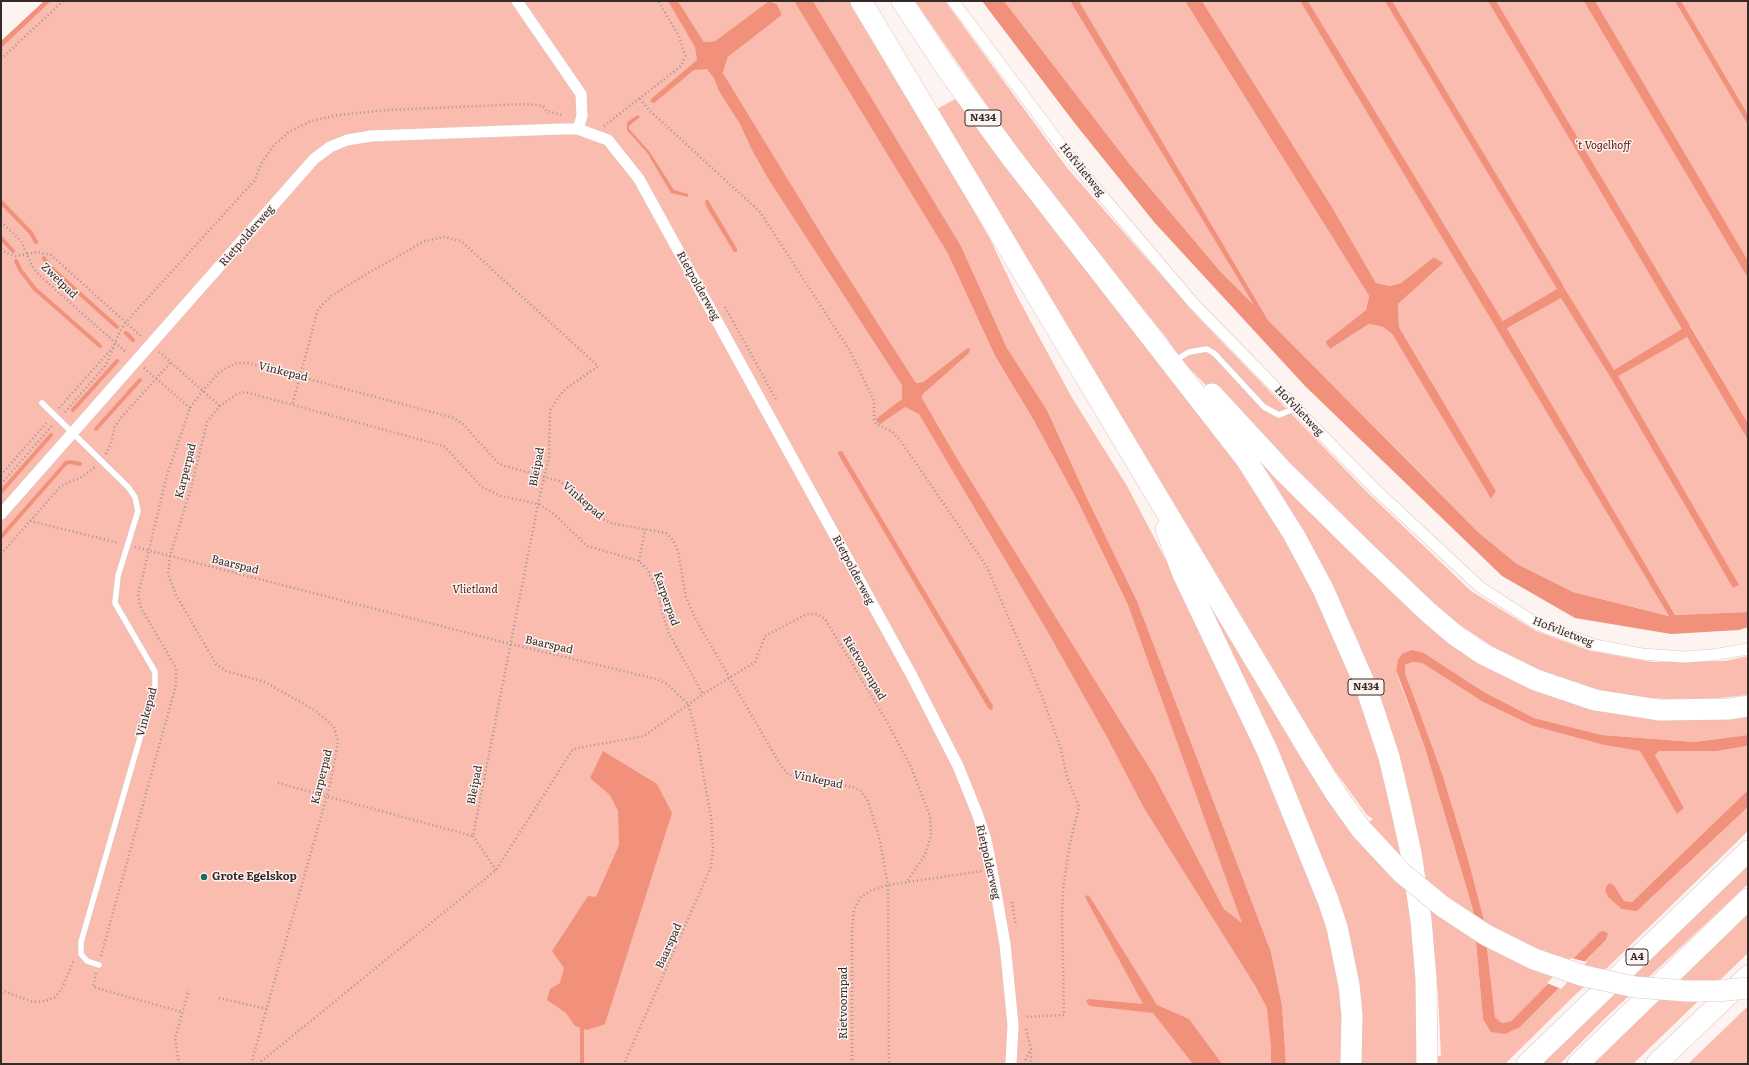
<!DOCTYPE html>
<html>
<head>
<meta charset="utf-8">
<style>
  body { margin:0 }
  #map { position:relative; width:1749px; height:1065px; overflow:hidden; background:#fdf3f1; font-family:Literata,serif }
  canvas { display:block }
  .frame { position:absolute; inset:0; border:2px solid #342b29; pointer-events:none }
</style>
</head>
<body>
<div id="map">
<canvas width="1749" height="1065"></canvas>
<div class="frame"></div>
</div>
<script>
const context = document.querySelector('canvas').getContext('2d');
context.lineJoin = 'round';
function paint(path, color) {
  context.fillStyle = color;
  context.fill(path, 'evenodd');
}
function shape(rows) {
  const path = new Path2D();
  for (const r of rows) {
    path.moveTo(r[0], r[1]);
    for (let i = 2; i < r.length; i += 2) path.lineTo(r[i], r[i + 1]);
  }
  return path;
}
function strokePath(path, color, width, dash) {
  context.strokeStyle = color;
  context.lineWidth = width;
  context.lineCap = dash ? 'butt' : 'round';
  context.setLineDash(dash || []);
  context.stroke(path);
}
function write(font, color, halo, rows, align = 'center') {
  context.font = font + ' Literata,serif';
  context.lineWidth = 3;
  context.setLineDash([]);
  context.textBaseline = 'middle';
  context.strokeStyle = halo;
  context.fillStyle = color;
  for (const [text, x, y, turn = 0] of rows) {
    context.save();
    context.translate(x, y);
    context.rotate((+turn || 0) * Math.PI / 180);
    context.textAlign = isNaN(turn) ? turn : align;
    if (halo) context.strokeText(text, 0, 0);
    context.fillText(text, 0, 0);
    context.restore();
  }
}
paint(shape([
  [48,1,671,1,1269,987,1277,1064,1,1064,1,45],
  [678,1,769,1,715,41,704,42],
  [772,1,794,1,901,174,947,252,995,356,1033,419,1077,500,1127,603,1243,924,1224,909,1154,775,958,460,922,398,923,394,970,349,966,349,923,382,916,383,833,253,723,73,728,57,782,15,777,4],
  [813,1,850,1,915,108,990,239,1018,298,1071,396,1127,486,1198,621,1295,828,1329,934,1344,1001,1342,1064,1286,1064,1282,1005,1271,952,1137,601,1087,498,1047,410,1007,348,961,246],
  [915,1,945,1,1068,169,1198,317,1366,491,1471,591,1536,631,1591,651,1653,662,1725,661,1748,656,1748,695,1691,701,1640,697,1596,690,1544,673,1504,654,1458,624,1363,544,1179,358,1166,337,1043,187],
  [1004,1,1070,1,1256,307,1220,271,1128,162],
  [1079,1,1185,1,1369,296,1366,310,1325,342,1330,349,1369,324,1383,327,1392,334,1491,499,1496,491,1399,327,1398,304,1442,263,1434,257,1401,283,1390,286,1376,283,1332,207,1202,1,1300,1,1670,616,1573,592,1517,564,1478,532,1268,320],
  [1308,1,1748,1,1748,423,1690,325,1687,337,1748,440,1748,612,1675,615,1503,321],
  [1564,286,1725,574,1612,380,1561,297],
  [957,98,1056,233,1206,412,1297,551,1371,719,1413,901,1420,1057,1441,1056,1438,994,1431,917,1405,776,1385,713,1359,643,1320,561,1275,484,1239,431,1354,551,1533,684,1748,712,1748,735,1694,742,1602,735,1534,718,1484,692,1424,653,1398,660,1396,670,1400,683,1425,748,1473,910,1483,1019,1505,1034,1585,962,1606,940,1608,934,1549,984,1511,1021,1502,1023,1495,1017,1466,852,1442,773,1405,673,1405,665,1413,662,1422,663,1483,702,1533,726,1604,745,1641,751,1677,813,1684,808,1655,755,1659,751,1717,751,1748,746,1748,790,1632,902,1624,901,1614,885,1609,883,1606,887,1605,890,1608,897,1637,911,1748,807,1748,831,1607,968,1577,993,1505,1064,1355,1064,1352,974,1194,573,1361,829,1373,819,1367,815,1332,767,935,110],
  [1748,865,1748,884,1600,1023,1560,1064,1541,1064],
  [1748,910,1748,953,1633,1064,1589,1064],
  [1748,1006,1748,1064,1688,1064]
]), '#f9bcae');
paint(shape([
  [44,1,51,1,1,48,1,41],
  [668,1,678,1,704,42,715,41,769,1,777,4,782,15,728,57,723,73,833,253,916,383,923,382,966,349,971,348,968,354,923,394,922,398,958,460,1154,775,1224,909,1242,923,1127,603,1077,500,1033,419,995,356,947,252,794,1,813,1,961,246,1007,348,1047,410,1087,498,1137,601,1271,952,1282,1005,1286,1064,1271,1064,1271,1047,1267,1008,1256,987,1144,808,1107,737,1049,634,919,414,905,407,880,424,877,422,876,419,902,399,902,385,769,180,752,150,740,124,719,91,714,78,707,69,694,70,654,103,651,102,651,99,697,60,695,47],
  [982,1,1004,1,1128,162,1220,271,1254,305,1070,1,1079,1,1268,320,1478,532,1517,564,1573,592,1669,616,1300,1,1308,1,1503,321,1557,289,1385,1,1392,1,1614,370,1682,329,1488,1,1496,1,1748,423,1748,440,1687,337,1618,376,1739,585,1733,588,1612,380,1561,298,1507,328,1675,615,1748,612,1748,627,1739,630,1671,634,1575,618,1502,576,1305,386,1154,222,1073,121],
  [1185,1,1202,1,1332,207,1376,283,1390,286,1401,283,1434,257,1443,263,1398,304,1399,327,1496,491,1491,499,1392,334,1383,327,1369,324,1330,349,1325,342,1366,310,1369,296],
  [1584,1,1595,1,1748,261,1748,278],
  [1675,1,1681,1,1748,115,1748,125],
  [638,115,640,117,629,126,629,129,649,151,674,190,688,194,688,197,671,193,648,154,627,130,627,122],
  [708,200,737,249,737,252,734,252,706,206,705,200],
  [839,451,842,451,993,706,992,710,988,708,838,454],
  [1412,650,1424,653,1484,692,1534,718,1602,735,1694,742,1748,735,1748,746,1717,751,1659,751,1655,755,1684,808,1677,814,1640,751,1604,745,1533,726,1483,702,1422,663,1413,662,1405,665,1405,673,1411,689,1442,773,1466,852,1483,917,1495,1017,1502,1023,1511,1021,1600,932,1604,931,1608,934,1606,940,1520,1027,1505,1034,1491,1032,1483,1019,1473,910,1425,748,1396,670,1398,660,1402,654],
  [603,751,657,784,672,813,605,1024,587,1030,575,1026,566,1013,547,1000,550,989,560,983,564,968,552,951,588,896,596,897,619,845,618,811,610,795,590,778],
  [1748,790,1748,807,1637,911,1622,909,1608,897,1605,890,1606,887,1609,883,1614,885,1624,901,1632,902],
  [1087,895,1090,897,1157,1005,1189,1019,1222,1064,1193,1064,1153,1013,1090,1006,1087,1003,1086,1001,1089,999,1143,1004,1085,897]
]), '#f2917b');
paint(shape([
  [1571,958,1587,962,1561,989,1547,983]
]), '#fdf3f1');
strokePath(shape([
  [1,202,31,233,36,242],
  [1,238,13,251],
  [44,258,48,265,117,327],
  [16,261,21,271,35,289,100,346],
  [126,333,133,340],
  [73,410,117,361],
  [96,429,140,380],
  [1,492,51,435],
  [1,537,66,463,70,462,80,464],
  [582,1028,582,1064]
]), '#f2917b', 4);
const lane = shape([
  [1179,358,1189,352,1207,349,1215,354,1264,407,1279,415,1296,408],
  [42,403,128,487,135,497,138,511,118,576,115,603,155,672,155,686,81,942,81,954,87,961,99,965]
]);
const street = shape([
  [517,1,581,94,582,116,578,129],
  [953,1,1072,160,1194,304,1375,489,1480,587,1539,625,1595,645,1642,654,1684,657,1713,655,1748,649],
  [1,514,314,159,330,147,347,140,371,136,561,129,578,129,608,140,639,179,912,676,958,766,977,813,986,840,992,870,1005,944,1013,1025,1011,1064]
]);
const highway = shape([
  [861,1,1310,752,1336,794,1361,829],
  [902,1,949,72,1011,157,1246,459,1294,535,1323,589,1366,687,1389,757,1400,803,1411,853,1421,920,1426,979,1427,1064],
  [1212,394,1284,472,1365,552,1428,612,1455,635,1483,654,1536,680,1595,700,1659,710,1730,709,1748,706],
  [1166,529,1183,574,1267,750,1328,900,1337,927,1349,985,1352,1015,1351,1064],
  [1527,1064,1748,851],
  [1578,1064,1748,899],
  [1656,1064,1748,976]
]);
strokePath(lane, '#dec7c2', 7);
strokePath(street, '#dec7c2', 12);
strokePath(highway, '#dec7c2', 22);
strokePath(shape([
  [1,59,63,1],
  [640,99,649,110,760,212,850,351,874,401,874,419,876,424,891,431,900,440,987,567,1043,699,1061,749,1067,777,1079,807,1070,843,1063,890,1062,918,1064,1015,1024,1017],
  [604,126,681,66,685,56,679,36,658,1],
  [1,222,21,241,32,266,40,276,127,353],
  [1,249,6,253,16,256,37,252,51,255,142,337],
  [725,307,777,401],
  [159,352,220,406],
  [144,368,190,408],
  [59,408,114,346],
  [65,412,106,365,120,331,126,322,255,180,261,164,274,145,289,132,311,121,338,115,387,110,525,104,543,106,546,111,563,115],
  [106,454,111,443,115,426,120,419,171,362],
  [1,475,48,421],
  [1,484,52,426],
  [30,521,119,543],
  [135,547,511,644,656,679,667,684,688,704,695,728,711,817,713,848,711,867,624,1064],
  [1,554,61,486,82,477,95,467],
  [639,561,645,529],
  [278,783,473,836,538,504,549,457,550,410,563,391,598,366,461,241,444,237,425,241,368,273,331,296,318,309,292,406],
  [473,836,496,870],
  [1012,902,1016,926],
  [101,956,176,685,176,668,141,608,138,595,167,475,190,408,204,389,219,373,228,367,237,363,249,363,454,418,464,425,498,463,505,466,559,481,572,490,597,516,610,523,666,533,673,540,678,551,686,597,695,618,781,766,788,774,797,778,853,787,861,791,868,801,880,841,888,885,889,1064],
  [96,973,93,987,182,1012],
  [1,990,33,1002,45,1001,55,997,61,990,74,960],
  [219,998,267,1009],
  [1026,1029,1031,1049,1031,1064],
  [179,1064,175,1038,189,990],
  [251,1064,330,785,338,742,334,727,316,711,265,682,226,671,216,664,176,595,168,574,170,556,191,488,207,422,220,406,237,394,245,392,444,446,482,487,501,496,538,504,554,514,587,546,639,561,647,569,655,585,668,632,703,694],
  [258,1064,496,870,573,749,644,736,703,694,755,662,765,636,807,614,817,614,825,619,886,720,911,767,930,816,931,835,925,855,906,883],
  [852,1064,852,929,854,910,860,898,870,891,888,885,982,871],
  [1025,1064,1026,1058,1031,1049]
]), '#a09795', 2.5, [1, 3]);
strokePath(lane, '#fff', 5.5);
strokePath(street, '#fff', 11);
strokePath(highway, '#fff', 21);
const highwayBridge = shape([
  [1361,829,1402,873,1442,906,1486,935,1534,959,1584,976,1635,987,1686,991,1717,991,1748,988]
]);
strokePath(highwayBridge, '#dec7c2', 22, []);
strokePath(highwayBridge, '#fff', 21);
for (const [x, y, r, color] of [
  [204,877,4,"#1e6964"]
]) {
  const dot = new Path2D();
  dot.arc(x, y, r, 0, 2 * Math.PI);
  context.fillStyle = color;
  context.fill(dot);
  strokePath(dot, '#fdf3f1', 1.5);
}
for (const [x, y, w] of [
  [983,118,36],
  [1366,687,36],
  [1637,957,22]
]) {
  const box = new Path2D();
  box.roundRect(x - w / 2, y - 8, w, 16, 3);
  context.fillStyle = '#fdf3f1';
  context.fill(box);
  strokePath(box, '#342b29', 1);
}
write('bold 10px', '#342b29', null, [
  ["N434",983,118],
  ["N434",1366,687],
  ["A4",1637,957]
]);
write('italic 11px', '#561b0f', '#fdf3f1', [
  ["'t Vogelhoff",1603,146],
  ["Vlietland",475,590]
]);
write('11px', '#342b29', '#fdf3f1', [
  ["Hofvlietweg",1082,170,51],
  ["Rietpolderweg",247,236,-49],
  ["Zwetpad",59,281,44],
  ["Rietpolderweg",698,286,61],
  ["Vinkepad",283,372,14],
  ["Hofvlietweg",1299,411,46],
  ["Bleipad",537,467,-79],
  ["Karperpad",186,471,-76],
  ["Vinkepad",583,501,41],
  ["Baarspad",235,565,14],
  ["Rietpolderweg",853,570,62],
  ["Karperpad",666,599,71],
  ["Hofvlietweg",1563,632,21],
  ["Baarspad",549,645,13],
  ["Rietvoornpad",864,668,59],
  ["Vinkepad",147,712,-75],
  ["Karperpad",322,777,-76],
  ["Vinkepad",818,780,12],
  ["Bleipad",475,785,-79],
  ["Rietpolderweg",988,862,77],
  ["Baarspad",669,946,-66],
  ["Rietvoornpad",844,1003,-90]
]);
write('bold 11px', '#342b29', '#fdf3f1', [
  ["Grote Egelskop",212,877]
], 'left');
</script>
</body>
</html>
